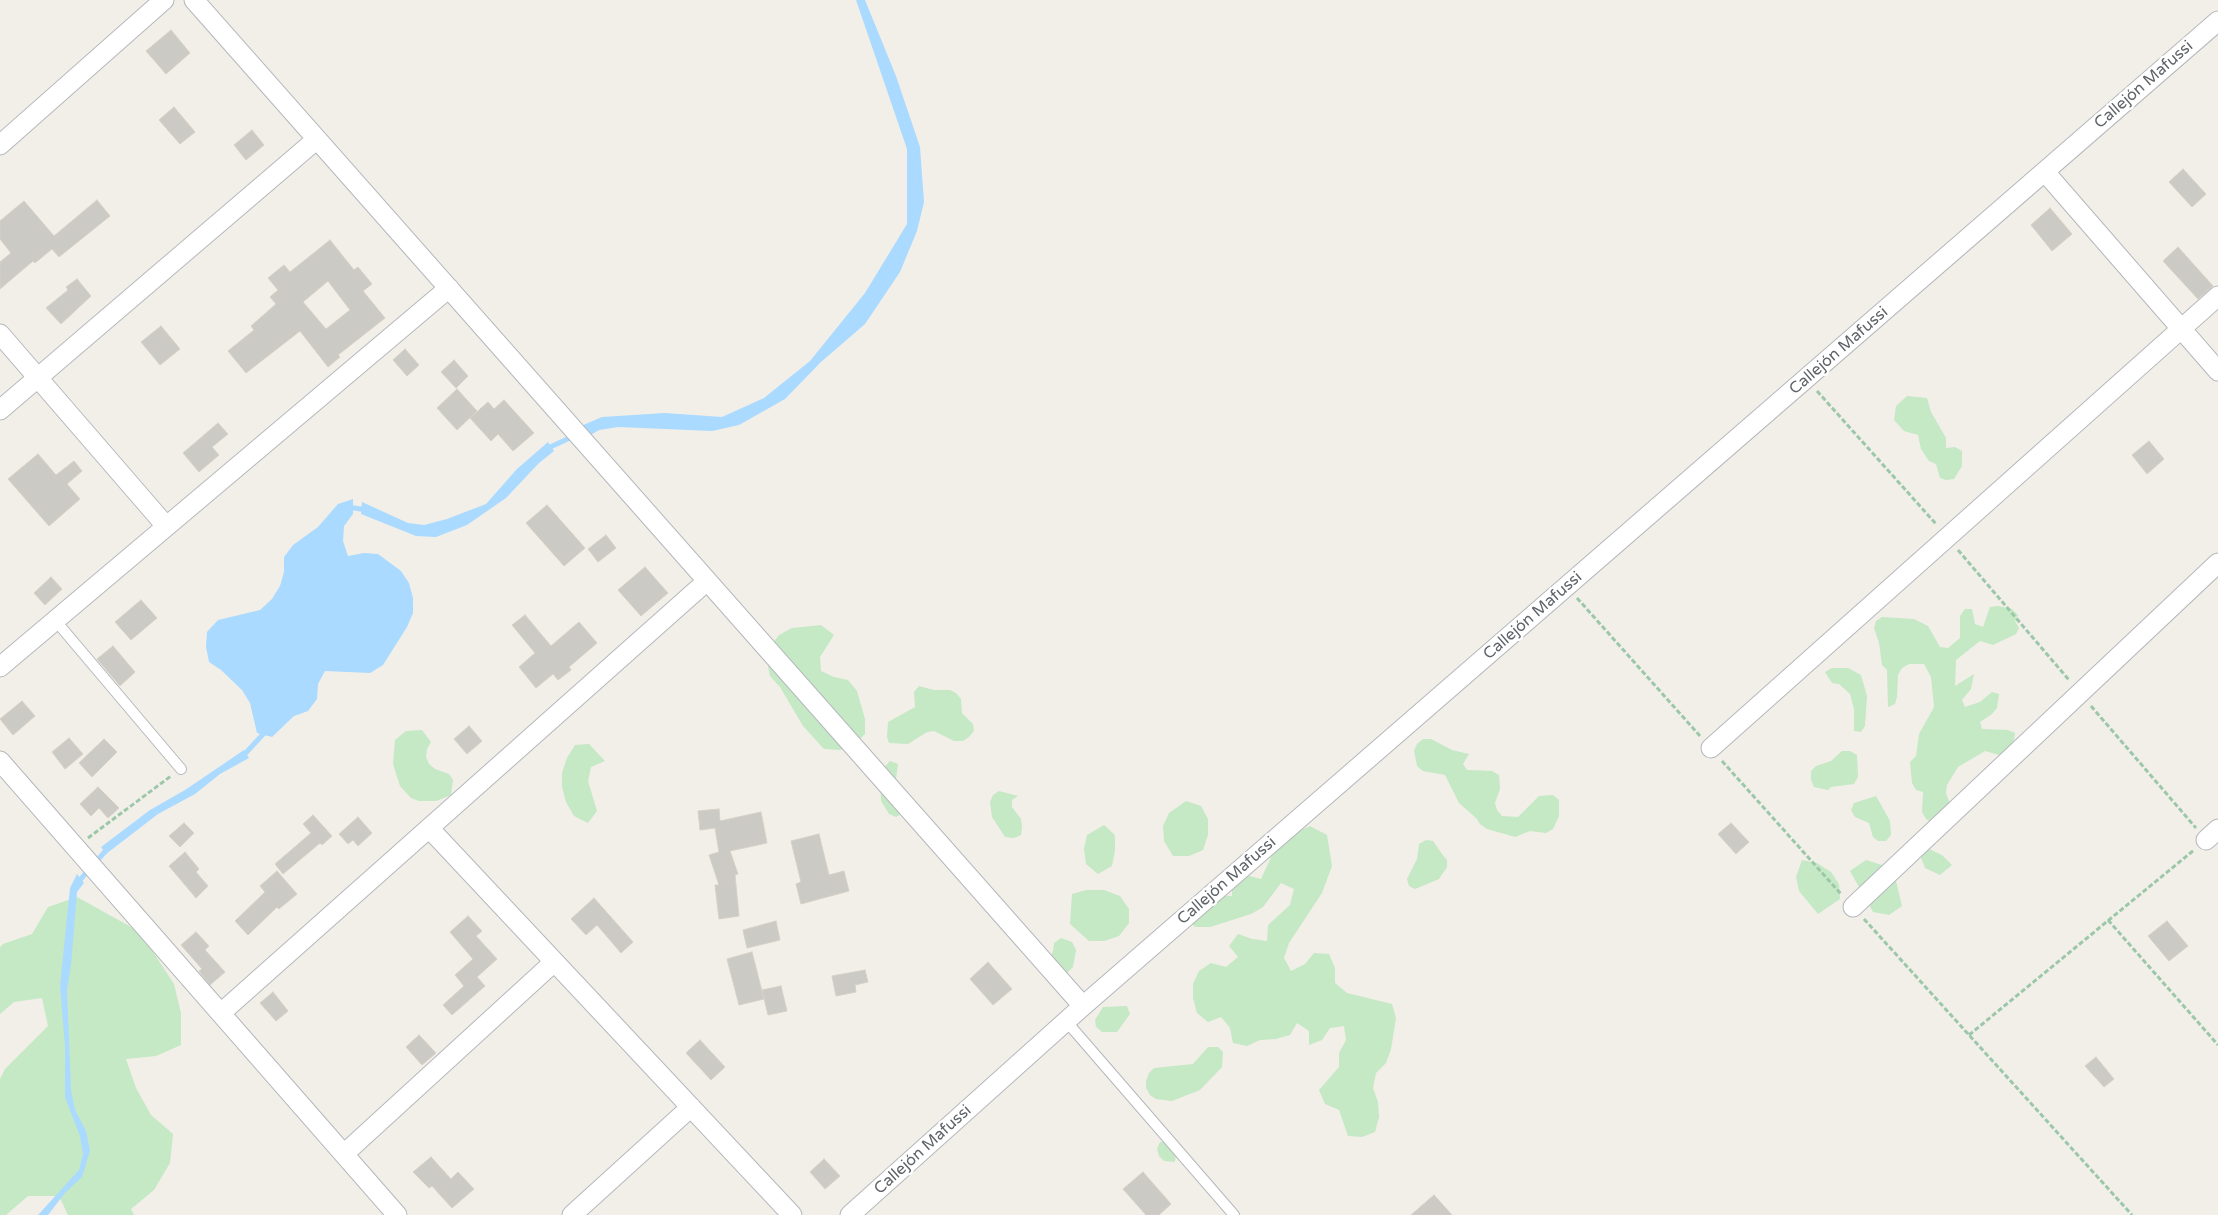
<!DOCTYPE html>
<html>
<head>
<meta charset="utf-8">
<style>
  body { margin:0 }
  canvas { display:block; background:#f1efe8 }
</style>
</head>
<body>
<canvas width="2218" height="1215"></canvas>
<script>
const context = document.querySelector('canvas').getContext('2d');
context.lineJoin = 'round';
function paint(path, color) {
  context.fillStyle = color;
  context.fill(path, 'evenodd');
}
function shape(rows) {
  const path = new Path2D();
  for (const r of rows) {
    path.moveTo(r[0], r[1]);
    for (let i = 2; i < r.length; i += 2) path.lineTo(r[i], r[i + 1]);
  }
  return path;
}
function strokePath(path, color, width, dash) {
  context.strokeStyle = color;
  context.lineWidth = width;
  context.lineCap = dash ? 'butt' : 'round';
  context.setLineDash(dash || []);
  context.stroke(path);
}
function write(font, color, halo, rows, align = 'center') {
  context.font = font + ' "Varela Round",sans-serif';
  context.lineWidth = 5;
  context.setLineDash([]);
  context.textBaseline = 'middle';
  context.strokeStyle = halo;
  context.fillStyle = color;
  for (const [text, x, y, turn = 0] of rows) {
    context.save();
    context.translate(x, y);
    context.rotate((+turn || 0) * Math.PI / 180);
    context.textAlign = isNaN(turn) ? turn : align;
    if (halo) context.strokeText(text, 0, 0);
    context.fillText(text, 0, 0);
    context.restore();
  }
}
paint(shape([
  [1907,396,1927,398,1931,412,1946,438,1946,448,1955,447,1962,451,1962,466,1954,479,1946,480,1940,478,1936,464,1929,461,1921,449,1918,435,1904,431,1894,420,1896,406],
  [1998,606,2012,609,2018,615,2015,621,2019,628,2016,634,1993,645,1980,641,1956,660,1955,686,1974,674,1971,689,1962,700,1965,707,1980,702,1992,692,1999,694,1997,708,1992,714,1980,722,1982,729,2008,730,2015,733,2014,740,2006,752,1999,755,1985,751,1958,767,1947,785,1946,793,1951,807,1932,823,1926,819,1922,812,1923,792,1916,790,1912,783,1910,762,1916,756,1919,734,1934,707,1931,677,1924,664,1909,664,1902,668,1898,675,1897,697,1895,704,1888,707,1887,670,1882,665,1879,643,1874,628,1876,621,1882,617,1914,619,1928,626,1940,647,1948,648,1960,638,1960,616,1965,609,1972,609,1975,624,1983,627,1990,607],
  [821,625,834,635,820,657,821,671,834,677,848,680,857,691,865,719,865,734,854,745,840,750,824,749,803,726,780,687,770,676,767,662,770,647,779,635,792,628],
  [1832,668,1848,668,1861,675,1867,696,1865,726,1861,732,1854,731,1854,709,1850,694,1839,684,1832,683,1825,672],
  [919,686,934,690,950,690,956,693,961,699,962,713,973,724,974,731,969,737,963,741,954,741,934,731,927,732,908,744,889,743,887,737,888,722,915,707,914,692],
  [422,730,431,742,427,749,426,757,429,764,435,769,449,774,453,780,451,795,436,801,419,801,411,798,400,786,393,764,395,740,406,731],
  [1423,739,1431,739,1452,750,1469,754,1463,764,1467,770,1492,771,1499,775,1500,789,1495,803,1497,810,1502,816,1518,817,1539,796,1553,795,1559,800,1559,816,1553,829,1546,833,1530,831,1515,837,1487,829,1480,824,1476,818,1459,803,1445,775,1423,771,1417,766,1414,751,1417,744],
  [589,744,605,761,591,767,588,781,597,811,588,823,574,816,566,802,562,787,562,773,567,758,575,745],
  [1842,751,1850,751,1857,755,1858,777,1854,784,1831,787,1828,790,1814,787,1811,780,1811,771,1816,766,1831,761],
  [890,761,898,764,896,779,903,813,896,817,889,814,881,801,880,772],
  [999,791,1018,796,1012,800,1012,807,1021,819,1022,827,1021,835,1014,838,1005,837,992,817,990,802,993,795],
  [1876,796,1890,821,1891,835,1886,841,1878,841,1873,837,1869,823,1855,817,1851,810,1854,803],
  [1186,801,1201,806,1208,819,1208,835,1203,850,1189,856,1173,856,1164,841,1163,826,1169,813],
  [1104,825,1115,835,1115,851,1112,866,1098,874,1086,864,1084,849,1087,835],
  [1310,826,1327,835,1332,866,1322,893,1289,943,1284,958,1291,971,1305,964,1314,953,1329,954,1335,968,1335,983,1347,993,1392,1004,1396,1018,1391,1049,1386,1063,1376,1073,1373,1088,1378,1102,1379,1117,1375,1132,1362,1137,1348,1136,1339,1110,1325,1104,1319,1090,1339,1067,1339,1053,1346,1040,1344,1026,1330,1028,1322,1040,1309,1045,1309,1031,1297,1023,1290,1035,1276,1039,1260,1040,1247,1046,1233,1043,1230,1028,1221,1017,1208,1022,1197,1013,1193,998,1193,984,1199,971,1211,963,1226,967,1238,957,1229,946,1238,934,1252,939,1267,941,1268,925,1290,905,1294,889,1281,883,1263,907,1251,914,1210,927,1195,927,1184,916,1203,895,1232,896,1232,882,1246,875,1261,879,1274,851,1282,839],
  [1426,840,1433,841,1442,854,1447,860,1447,867,1439,879,1415,889,1409,886,1407,879,1417,859,1419,844],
  [1929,849,1942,855,1952,865,1940,875,1925,868,1920,855],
  [1802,860,1817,863,1831,872,1839,884,1840,899,1818,914,1799,891,1796,877],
  [1866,860,1882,865,1894,872,1902,906,1889,915,1873,912,1850,871],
  [1086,890,1104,890,1120,896,1129,909,1129,923,1119,936,1104,941,1089,941,1070,924,1072,894],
  [77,897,140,932,174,984,181,1013,181,1045,156,1056,126,1059,136,1088,151,1115,173,1134,170,1163,154,1190,131,1209,134,1215,68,1215,59,1196,28,1196,6,1215,0,1215,0,1079,5,1069,48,1026,42,998,14,1002,0,1014,0,947,3,944,32,934,48,907],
  [1061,938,1072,942,1076,950,1073,967,1064,976,1050,958,1053,951,1054,943],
  [1127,1006,1130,1014,1117,1032,1102,1032,1096,1027,1095,1020,1103,1007],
  [1208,1047,1218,1047,1223,1052,1222,1067,1200,1090,1172,1101,1156,1099,1150,1095,1146,1088,1146,1081,1149,1073,1154,1068,1193,1064],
  [1160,1142,1164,1142,1176,1154,1175,1162,1164,1161,1159,1156,1157,1149]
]), '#c5e8c5');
paint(shape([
  [856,0,865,0,896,76,920,147,924,202,917,231,900,272,865,324,821,362,785,399,739,425,712,431,618,427,599,430,589,436,581,426,602,417,665,413,722,417,764,398,810,361,865,293,907,224,907,149],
  [548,442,554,451,539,463,506,498,467,525,436,537,416,536,361,514,362,502,408,523,424,525,447,519,486,504,517,469],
  [353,499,353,514,344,526,343,541,348,556,364,553,378,554,401,571,409,583,413,598,413,613,407,627,383,665,370,673,325,671,318,684,317,699,308,711,294,716,272,737,257,733,250,703,242,690,221,670,209,662,206,647,207,632,218,620,260,610,272,599,280,586,284,572,284,557,293,545,318,527,338,504],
  [244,750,249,758,220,774,195,794,158,814,106,854,101,847,150,810,185,790],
  [77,874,84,883,77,892,71,965,67,991,71,1090,75,1110,86,1131,90,1151,82,1177,65,1193,48,1215,38,1215,79,1170,83,1154,80,1136,65,1097,65,1045,60,986,70,888]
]), '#aadaff');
strokePath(shape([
  [546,449,574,436],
  [348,507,367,510],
  [242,757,267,730],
  [95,863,109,847],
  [77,884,89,869]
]), '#aadaff', 5);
const building = shape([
  [171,30,190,53,166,74,146,51,171,30],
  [174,107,195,132,180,144,159,120,174,107],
  [252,130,264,145,246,160,234,145,252,130],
  [2183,169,2206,194,2192,207,2169,182,2183,169],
  [97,200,110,216,59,257,52,249,35,263,33,261,0,289,0,262,11,253,0,239,0,221,24,201,54,236,97,200],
  [2050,208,2072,234,2052,251,2031,225,2050,208],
  [330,240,354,270,358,267,372,284,363,291,385,318,338,355,340,357,328,367,300,331,246,373,228,351,254,330,251,326,276,304,270,297,278,290,268,278,284,265,290,272,330,240],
  [328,281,350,310,326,329,303,302,328,281],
  [2178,247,2213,286,2198,299,2163,261,2178,247],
  [77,279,91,296,61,324,46,308,68,290,66,287,77,279],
  [161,326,180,349,160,365,141,342,161,326],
  [405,349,419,365,407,376,393,360,405,349],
  [454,360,468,376,456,388,441,372,454,360],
  [457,389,477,411,457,430,437,408,457,389],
  [504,400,534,433,513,451,498,434,491,441,470,418,488,402,494,409,504,400],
  [218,423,228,434,212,447,219,455,199,472,183,453,218,423],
  [2149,441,2164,459,2147,474,2132,455,2149,441],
  [38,454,56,475,74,461,82,471,67,484,80,499,49,526,8,479,38,454],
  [547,505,585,548,564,566,526,523,547,505],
  [606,535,616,548,598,562,588,549,606,535],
  [645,567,668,593,641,616,618,590,645,567],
  [51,577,62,589,45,605,34,593,51,577],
  [141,600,157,618,131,640,115,622,141,600],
  [525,615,551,646,579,622,597,643,569,667,571,670,558,680,553,674,536,688,519,667,535,653,512,625,525,615],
  [113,646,135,672,120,686,97,659,113,646],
  [22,701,35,716,13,735,0,719,22,701],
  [469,726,482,741,467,754,454,739,469,726],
  [69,738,83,754,65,769,52,752,69,738],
  [104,739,117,752,92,777,79,763,104,739],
  [98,787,119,808,108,818,99,808,91,816,80,804,98,787],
  [719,809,720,821,761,812,767,843,730,851,738,874,735,875,739,916,719,919,715,885,719,885,709,855,719,852,715,828,700,830,698,811,719,809],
  [313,815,332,836,322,845,320,843,283,874,275,864,311,833,303,824,313,815],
  [358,817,372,833,358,846,353,840,348,844,339,834,358,817],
  [184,823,194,833,180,847,169,836,184,823],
  [1731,823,1749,842,1736,854,1718,834,1731,823],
  [819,834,829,875,844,871,849,891,801,904,796,884,801,882,791,841,819,834],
  [185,852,199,869,196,872,208,886,196,898,169,866,185,852],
  [277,871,297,894,279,909,277,907,248,935,235,921,265,892,260,886,277,871],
  [594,898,633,942,621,953,597,925,586,935,571,919,594,898],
  [468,916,482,931,476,936,497,959,477,977,485,986,452,1015,443,1005,464,986,455,975,473,959,450,932,468,916],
  [776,921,780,940,747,948,743,930,776,921],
  [2167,921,2188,946,2169,961,2148,936,2167,921],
  [196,932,209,946,205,950,225,972,210,985,199,971,202,969,181,945,196,932],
  [752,952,764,999,739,1005,727,959,752,952],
  [988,962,1012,989,993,1005,970,979,988,962],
  [865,970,868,982,855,985,856,992,836,996,832,976,865,970],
  [781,986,787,1011,768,1015,762,990,781,986],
  [273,992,288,1011,276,1021,260,1003,273,992],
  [419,1035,436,1053,422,1065,406,1047,419,1035],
  [700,1040,725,1067,711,1080,686,1053,700,1040],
  [2096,1057,2114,1079,2104,1087,2085,1066,2096,1057],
  [431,1157,451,1179,458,1172,474,1189,452,1208,432,1186,429,1188,413,1172,431,1157],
  [824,1159,840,1176,825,1189,810,1172,824,1159],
  [1143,1172,1171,1204,1159,1215,1146,1215,1123,1189,1143,1172],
  [1434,1195,1452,1215,1411,1215,1434,1195]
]);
paint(building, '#cccac5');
strokePath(building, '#d6d1c6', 1);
const lane = shape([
  [55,620,181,769],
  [1066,1021,1234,1215]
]);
const street = shape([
  [194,0,1083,1006],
  [0,145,164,0],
  [2045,172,2218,371],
  [0,334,166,526],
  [0,410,317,139],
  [0,667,449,288],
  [1711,748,2218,296],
  [0,761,397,1215],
  [429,828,792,1215],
  [2206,840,2218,829],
  [1853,907,2218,563],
  [221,1013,707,581],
  [344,1154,554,962],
  [572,1215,691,1107],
  [850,1215,1083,1006,2218,21]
]);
strokePath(lane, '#b5b8bc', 12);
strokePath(street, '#b5b8bc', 21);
strokePath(shape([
  [1817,391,1936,524],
  [1958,550,2069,680],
  [1577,598,1700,736],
  [2091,706,2196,828],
  [1722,761,1841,894],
  [88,838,171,776],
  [1864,919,2132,1215],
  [2108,920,2218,1045],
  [1969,1035,2194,850]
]), '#9cc7a9', 3, [5, 2.5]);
strokePath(lane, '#fff', 10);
strokePath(street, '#fff', 19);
write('16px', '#5f6368', '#fff', [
  ["Callejón Mafussi",2144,85,-41],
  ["Callejón Mafussi",1839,351,-41],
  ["Callejón Mafussi",1533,616,-41],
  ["Callejón Mafussi",1227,881,-41],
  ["Callejón Mafussi",923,1150,-42]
]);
</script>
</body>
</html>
